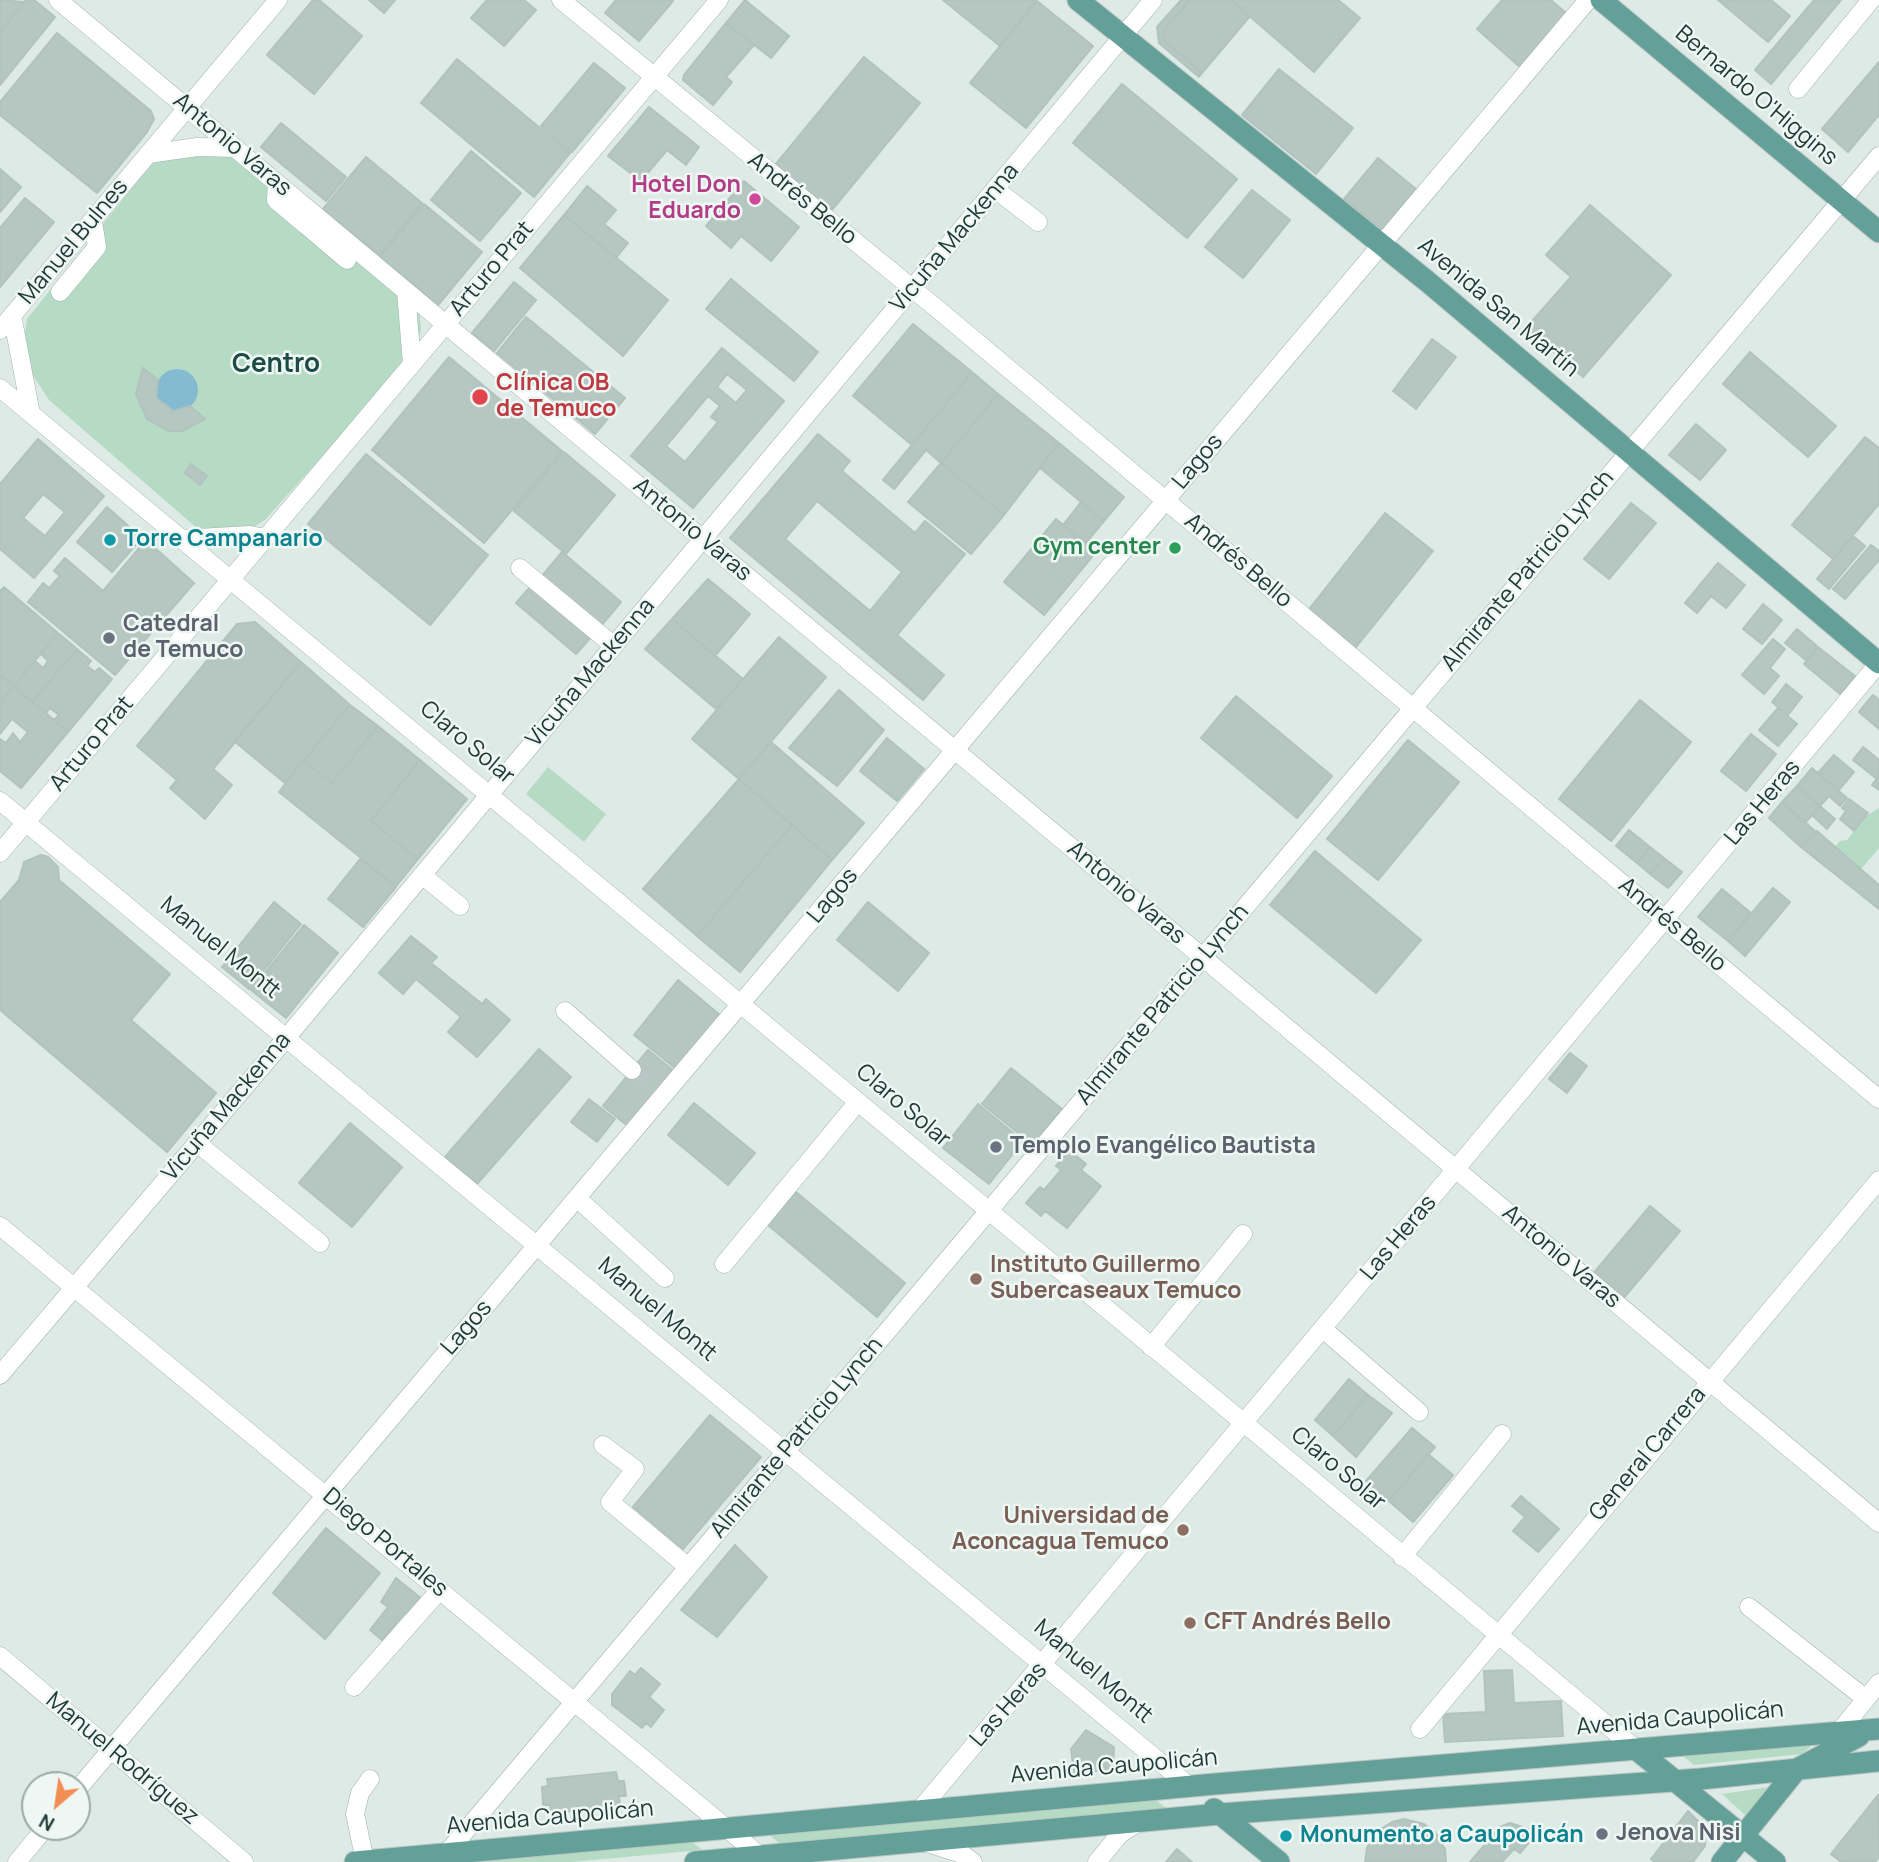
<!DOCTYPE html>
<html>
<head>
<meta charset="utf-8">
<style>
  body { margin:0 }
  #map { position:relative; width:1879px; height:1862px; overflow:hidden; background:#deeae6; font-family:Manrope,sans-serif }
  canvas { display:block }
  .north { position:absolute; left:21px; top:1771px; width:70px; height:70px; box-sizing:border-box; background:#eef7f3; border:2px solid #9baba7; border-radius:50%; rotate:209deg; font-size:19px; font-weight:700; line-height:28px; text-align:center; color:#1f3936 }
  .north::after { content:''; display:block; margin:auto; width:24px; height:32px; background:#f28e53; clip-path:polygon(50% 0,100% 100%,50% 72%,0 100%) }
</style>
</head>
<body>
<div id="map">
<canvas width="1879" height="1862"></canvas>
<div class="north">N</div>
</div>
<script>
const context = document.querySelector('canvas').getContext('2d');
context.lineJoin = 'round';
function paint(path, color) {
  context.fillStyle = color;
  context.fill(path, 'evenodd');
}
function shape(rows) {
  const path = new Path2D();
  for (const r of rows) {
    if (r.length === 3) {
      path.moveTo(r[0] + r[2], r[1]);
      path.arc(r[0], r[1], r[2], 0, 2 * Math.PI);
      continue;
    }
    path.moveTo(r[0], r[1]);
    for (let i = 2; i < r.length; i += 2) path.lineTo(r[i], r[i + 1]);
  }
  return path;
}
function strokePath(path, color, width, dash) {
  context.strokeStyle = color;
  context.lineWidth = width;
  context.lineCap = dash ? 'butt' : 'round';
  context.setLineDash(dash || []);
  context.stroke(path);
}
function write(font, color, halo, rows, align = 'center') {
  context.font = font + ' Manrope,sans-serif';
  context.lineWidth = 5;
  context.setLineDash([]);
  context.textBaseline = 'middle';
  context.strokeStyle = halo;
  context.fillStyle = color;
  for (const [text, x, y, turn = 0] of rows) {
    context.save();
    context.translate(x, y);
    context.rotate((+turn || 0) * Math.PI / 180);
    context.textAlign = isNaN(turn) ? turn : align;
    if (halo) context.strokeText(text, 0, 0);
    context.fillText(text, 0, 0);
    context.restore();
  }
}
paint(shape([
  [236,153,419,307,421,330,414,354,265,520,247,531,208,532,198,529,49,400,32,374,24,341,27,319,151,164,183,155],
  [548,767,606,814,584,842,526,794],
  [1879,808,1879,848,1861,869,1835,847,1840,841,1847,840,1865,817],
  [1815,1743,1802,1754,1694,1765,1683,1756],
  [1769,1787,1745,1815,1722,1794],
  [1156,1800,1166,1808,780,1844,769,1835],
  [690,1840,702,1850,571,1862,452,1862]
]), '#b6dbc5');
paint(shape([
  [177,390,21]
]), '#85bbd0');
const building = shape([
  [0,0,24,2,0,32,0,0],
  [26,0,34,0,55,17,0,85,0,32,26,0],
  [313,0,319,0,362,36,314,94,267,55,313,0],
  [369,0,395,0,384,13,369,0],
  [487,0,524,0,536,10,504,46,471,18,487,0],
  [616,0,671,0,673,1,639,41,605,13,616,0],
  [745,0,789,36,771,58,726,23,745,0],
  [943,0,1036,0,1000,46,943,0],
  [1181,0,1190,0,1164,30,1165,41,1202,73,1199,77,1159,43,1157,27,1181,0],
  [1190,0,1231,0,1250,16,1202,73,1165,41,1164,30,1190,0],
  [1231,0,1338,0,1360,18,1314,72,1231,0],
  [1502,0,1551,0,1566,13,1520,67,1477,29,1502,0],
  [1718,0,1771,0,1790,16,1768,42,1718,0],
  [1814,0,1841,0,1771,84,1755,70,1814,0],
  [1037,1,1093,46,1026,128,970,83,1037,1],
  [726,23,754,45,726,77,732,82,713,105,683,80,684,75,726,23],
  [57,33,151,111,154,119,147,132,97,193,0,115,0,102,57,33],
  [864,57,920,103,827,216,771,170,864,57],
  [457,59,570,153,534,197,421,103,457,59],
  [1879,62,1879,115,1848,152,1822,129,1879,62],
  [594,63,625,88,572,152,541,126,594,63],
  [1279,69,1353,128,1316,174,1242,115,1279,69],
  [1122,84,1237,179,1187,238,1073,143,1122,84],
  [649,107,699,147,686,165,667,150,641,181,608,156,649,107],
  [281,123,346,177,326,201,261,147,281,123],
  [471,151,521,193,480,241,431,200,471,151],
  [366,157,422,203,379,255,323,209,366,157],
  [1378,158,1416,189,1382,230,1344,199,1378,158],
  [0,169,21,187,0,212,0,169],
  [744,181,799,227,771,261,741,236,731,248,706,226,744,181],
  [587,186,616,210,604,224,628,243,616,258,564,215,587,186],
  [1252,190,1290,220,1243,278,1205,247,1252,190],
  [25,198,54,222,0,287,0,228,25,198],
  [424,204,482,252,438,305,380,257,424,204],
  [1590,205,1671,275,1583,377,1526,328,1571,277,1546,255,1590,205],
  [564,215,668,300,623,356,520,268,564,215],
  [731,279,818,352,794,381,706,309,731,279],
  [514,282,536,300,494,351,472,333,514,282],
  [526,317,625,398,595,434,497,353,526,317],
  [913,324,972,372,912,445,853,396,913,324],
  [1432,339,1456,357,1416,409,1393,391,1432,339],
  [722,348,784,401,693,508,631,456,722,348],
  [727,374,747,390,736,403,717,387,727,374],
  [708,396,720,406,711,417,718,422,685,462,666,446,708,396],
  [1750,352,1836,426,1808,457,1723,384,1750,352],
  [449,357,562,451,484,543,372,450,449,357],
  [143,368,158,380,156,398,171,409,171,412,190,406,205,419,182,431,169,431,147,419,136,394,143,368],
  [972,372,998,394,941,463,926,450,894,489,883,480,972,372],
  [998,394,1059,443,1004,515,941,463,998,394],
  [1696,424,1726,450,1700,480,1669,455,1696,424],
  [818,434,850,461,842,471,915,533,925,521,965,554,897,635,944,675,923,700,730,538,818,434],
  [817,501,902,572,870,611,785,539,817,501],
  [1865,437,1879,448,1879,504,1833,559,1792,525,1865,437],
  [38,439,104,496,34,578,0,549,0,484,38,439],
  [43,494,65,512,45,536,23,518,43,494],
  [1059,443,1124,497,1104,521,1039,467,1059,443],
  [564,452,615,495,566,554,514,511,564,452],
  [366,454,488,555,430,625,308,524,366,454],
  [941,463,1004,515,971,554,908,502,941,463],
  [191,464,207,476,200,485,185,473,191,464],
  [1081,502,1104,521,1086,543,1063,525,1081,502],
  [1631,503,1656,523,1609,579,1584,559,1631,503],
  [107,507,142,538,112,572,77,542,107,507],
  [1385,513,1433,551,1353,651,1306,613,1385,513],
  [1056,519,1096,552,1044,615,1004,582,1056,519],
  [1853,536,1865,546,1829,589,1817,579,1853,536],
  [146,540,194,583,115,675,28,602,43,583,49,588,60,576,54,571,65,558,103,591,146,540],
  [1871,545,1879,551,1879,560,1845,599,1833,589,1871,545],
  [562,552,621,602,601,626,542,576,562,552],
  [1718,563,1745,585,1726,608,1711,596,1697,613,1685,603,1718,563],
  [708,579,750,614,715,656,672,619,708,579],
  [532,585,592,636,576,654,516,603,532,585],
  [4,587,58,633,14,686,0,674,0,591,4,587],
  [1763,604,1782,620,1762,644,1743,629,1763,604],
  [672,619,743,679,716,709,645,649,672,619],
  [255,622,301,662,213,769,232,785,205,819,170,788,177,780,137,746,237,624,255,622],
  [1797,629,1818,647,1807,661,1785,643,1797,629],
  [58,633,77,649,32,702,14,686,35,661,43,668,48,661,41,654,58,633],
  [779,637,826,677,739,779,692,739,779,637],
  [1773,639,1785,649,1770,668,1779,676,1764,694,1742,675,1773,639],
  [1818,647,1855,676,1840,694,1804,664,1818,647],
  [77,649,91,661,87,666,95,672,99,668,112,679,68,732,54,720,59,715,50,708,46,713,32,702,77,649],
  [301,662,350,705,285,783,234,741,301,662],
  [0,674,14,686,0,702,0,674],
  [1786,684,1802,697,1788,715,1772,702,1786,684],
  [14,686,68,732,21,788,0,771,0,739,6,743,13,733,20,742,28,732,12,719,0,734,0,702,14,686],
  [839,690,884,730,837,786,789,748,839,690],
  [1873,695,1879,700,1879,729,1859,712,1873,695],
  [1236,696,1332,776,1297,818,1201,738,1236,696],
  [1640,700,1691,742,1611,841,1559,799,1640,700],
  [350,705,378,726,332,783,303,761,350,705],
  [1778,708,1797,724,1778,746,1759,730,1778,708],
  [378,726,420,760,371,821,418,859,396,886,279,792,303,761,332,783,378,726],
  [1751,734,1776,754,1746,791,1721,771,1751,734],
  [887,738,924,769,897,801,860,771,887,738],
  [1408,740,1459,782,1378,880,1327,839,1408,740],
  [771,742,864,823,832,860,739,779,771,742],
  [1863,747,1879,760,1879,790,1872,785,1877,779,1853,760,1863,747],
  [1834,755,1854,772,1838,791,1818,773,1834,755],
  [420,760,467,799,418,859,371,821,420,760],
  [1812,768,1847,798,1840,806,1829,796,1820,806,1797,786,1812,768],
  [739,779,792,825,697,936,643,889,739,779],
  [1797,786,1820,806,1805,823,1782,802,1797,786],
  [1849,799,1868,813,1854,831,1840,819,1846,811,1842,808,1849,799],
  [1782,802,1815,831,1801,847,1769,818,1782,802],
  [1820,806,1835,819,1827,829,1812,815,1820,806],
  [792,825,832,860,740,972,697,936,792,825],
  [1629,830,1650,847,1637,863,1616,846,1629,830],
  [1817,831,1879,885,1879,909,1801,847,1817,831],
  [1650,847,1664,858,1650,874,1637,863,1650,847],
  [1315,851,1421,940,1376,993,1270,905,1315,851],
  [41,855,48,857,58,867,59,880,170,974,131,1020,216,1093,167,1152,0,1010,0,902,19,880,24,862,41,855],
  [1664,858,1682,872,1668,888,1650,874,1664,858],
  [360,859,396,887,363,927,328,899,360,859],
  [1773,888,1790,902,1745,956,1728,941,1773,888],
  [1722,889,1751,913,1728,941,1698,917,1722,889],
  [274,902,301,924,249,989,222,967,274,902],
  [868,902,929,953,898,991,837,940,868,902],
  [304,925,338,953,286,1018,251,990,304,925],
  [411,936,437,957,431,963,482,1004,486,999,510,1020,477,1057,448,1032,461,1017,416,979,403,994,379,973,411,936],
  [678,980,720,1015,676,1069,634,1035,678,980],
  [539,1049,571,1077,477,1184,445,1157,539,1049],
  [648,1050,674,1071,629,1127,603,1106,648,1050],
  [1570,1053,1587,1066,1567,1093,1549,1079,1570,1053],
  [1011,1068,1062,1109,1033,1145,982,1104,1011,1068],
  [589,1099,615,1119,597,1142,571,1122,589,1099],
  [694,1103,755,1153,728,1185,668,1135,694,1103],
  [978,1104,1023,1141,989,1184,943,1148,978,1104],
  [350,1123,402,1167,352,1227,299,1183,350,1123],
  [1069,1150,1086,1164,1081,1170,1101,1186,1067,1228,1045,1211,1041,1216,1026,1203,1040,1187,1044,1190,1061,1170,1056,1166,1069,1150],
  [796,1192,905,1283,877,1317,768,1225,796,1192],
  [1650,1206,1680,1231,1622,1300,1592,1275,1650,1206],
  [1349,1379,1368,1395,1333,1436,1315,1420,1349,1379],
  [1368,1395,1392,1413,1356,1457,1333,1436,1368,1395],
  [710,1415,761,1457,683,1549,633,1507,710,1415],
  [1412,1428,1435,1447,1389,1501,1366,1481,1412,1428],
  [1428,1454,1453,1475,1413,1522,1389,1501,1428,1454],
  [1521,1496,1559,1529,1538,1552,1513,1531,1525,1517,1512,1506,1521,1496],
  [326,1528,380,1573,325,1639,273,1593,326,1528],
  [735,1545,767,1577,717,1637,681,1610,735,1545],
  [396,1578,422,1599,408,1616,405,1613,382,1640,370,1630,388,1607,381,1602,396,1578],
  [641,1668,660,1684,649,1697,664,1710,651,1727,646,1723,642,1728,612,1705,612,1694,630,1671,635,1675,641,1668],
  [1512,1670,1514,1703,1561,1701,1563,1736,1445,1742,1443,1714,1486,1712,1484,1671,1512,1670],
  [1086,1730,1114,1747,1113,1770,1074,1772,1071,1749,1086,1730],
  [616,1772,618,1781,624,1781,626,1796,619,1796,620,1805,551,1814,550,1805,543,1805,542,1787,548,1786,547,1779,616,1772],
  [1878,1795,1879,1857,1875,1862,1841,1862,1831,1854,1878,1795],
  [1688,1811,1706,1829,1705,1846,1693,1862,1655,1862,1651,1859,1688,1811],
  [1404,1819,1424,1824,1435,1832,1445,1849,1446,1862,1365,1862,1367,1848,1376,1832,1392,1822,1404,1819],
  [1510,1823,1538,1832,1520,1853,1514,1849,1502,1862,1470,1862,1500,1827,1510,1823],
  [1177,1849,1192,1862,1166,1862,1177,1849]
]);
paint(building, '#b6c7c2');
strokePath(building, '#b1c3be', 2);
strokePath(shape([
  [632,1070,658,1091]
]), '#b8c7c3', 18, [18, 9]);
const minor = shape([
  [58,0,1879,1523],
  [561,0,941,312,1879,1099],
  [1798,89,1871,0],
  [148,154,197,147,236,148],
  [277,183,276,200,307,226,325,223],
  [995,189,1038,222],
  [307,226,347,260],
  [406,291,412,364],
  [60,292,97,247,93,221],
  [12,315,31,414],
  [0,330,278,0],
  [0,388,1637,1750],
  [181,539,250,535,265,538],
  [520,568,614,646],
  [0,801,1189,1786],
  [0,853,719,0],
  [422,875,460,906],
  [565,1011,632,1070],
  [197,1143,320,1243],
  [578,1199,665,1278],
  [0,1226,765,1860],
  [724,1264,857,1103],
  [1323,1329,1419,1412],
  [1151,1347,1243,1234],
  [0,1375,287,1037,1153,0],
  [603,1445,635,1469,610,1502,688,1567],
  [1402,1557,1502,1434],
  [1749,1607,1866,1699],
  [0,1656,244,1862],
  [354,1687,440,1590],
  [1420,1729,1879,1180],
  [1839,1732,1879,1683],
  [77,1790,1588,0],
  [918,1812,1879,663],
  [927,1843,962,1854,973,1862],
  [446,1854,1879,156],
  [365,1861,355,1814,360,1793,370,1779],
  [17,1862,46,1827],
  [1097,1862,1120,1834,1139,1822]
]);
const major = shape([
  [1078,0,1428,282,1879,663],
  [1601,0,1879,232],
  [1637,1750,1775,1862],
  [1214,1809,1279,1862],
  [355,1862,1215,1784,1879,1729],
  [695,1862,1220,1814,1700,1779,1879,1761],
  [1722,1862,1797,1769,1859,1736]
]);
strokePath(minor, '#a1b1ae', 19);
strokePath(major, '#bcc4c3', 23);
strokePath(minor, '#fff', 18);
strokePath(major, '#62a098', 21);
for (const [x, y, r, color] of [
  [755,199,7,"#d1479c"],
  [480,397,9,"#e0444e"],
  [110,540,7,"#0f9aa8"],
  [1175,548,7,"#2e9e5b"],
  [109,638,7,"#6b7280"],
  [996,1147,7,"#6b7280"],
  [976,1279,7,"#8d6e63"],
  [1183,1530,7,"#8d6e63"],
  [1190,1623,7,"#8d6e63"],
  [1602,1834,7,"#6b7280"],
  [1286,1836,7,"#0f9aa8"]
]) {
  const dot = new Path2D();
  dot.arc(x, y, r, 0, 2 * Math.PI);
  context.fillStyle = color;
  context.fill(dot);
  strokePath(dot, '#eef7f3', 2.5);
}
write('23px', '#1f3936', '#eef7f3', [
  ["Bernardo O'Higgins",1756,96,40],
  ["Antonio Varas",232,145,40],
  ["Andrés Bello",802,199,39],
  ["Vicuña Mackenna",955,238,-50],
  ["Manuel Bulnes",74,242,-50],
  ["Arturo Prat",492,269,-50],
  ["Avenida San Martín",1498,308,40],
  ["Lagos",1198,462,-50],
  ["Antonio Varas",692,530,40],
  ["Andrés Bello",1238,561,40],
  ["Almirante Patricio Lynch",1528,571,-50],
  ["Vicuña Mackenna",591,673,-50],
  ["Claro Solar",467,743,40],
  ["Arturo Prat",92,744,-50],
  ["Las Heras",1763,803,-50],
  ["Antonio Varas",1126,893,40],
  ["Lagos",833,896,-50],
  ["Andrés Bello",1672,925,40],
  ["Manuel Montt",220,948,39],
  ["Almirante Patricio Lynch",1163,1005,-50],
  ["Claro Solar",903,1106,40],
  ["Vicuña Mackenna",227,1107,-50],
  ["Las Heras",1399,1238,-50],
  ["Antonio Varas",1561,1257,40],
  ["Manuel Montt",657,1310,40],
  ["Lagos",467,1328,-49],
  ["Almirante Patricio Lynch",797,1438,-50],
  ["General Carrera",1648,1454,-50],
  ["Claro Solar",1338,1469,40],
  ["Diego Portales",385,1543,40],
  ["Manuel Montt",1093,1672,40],
  ["Las Heras",1009,1705,-49],
  ["Avenida Caupolicán",1680,1719,-5],
  ["Manuel Rodríguez",122,1759,40],
  ["Avenida Caupolicán",1114,1767,-5],
  ["Avenida Caupolicán",550,1818,-5]
]);
write('bold 23px', '#b23c85', '#eef7f3', [
  ["Hotel Don",741,186],
  ["Eduardo",741,212]
], 'right');
write('bold 23px', '#be3a42', '#eef7f3', [
  ["Clínica OB",496,384],
  ["de Temuco",496,410]
], 'left');
write('bold 23px', '#0d838f', '#eef7f3', [
  ["Torre Campanario",124,540],
  ["Monumento a Caupolicán",1300,1836]
], 'left');
write('bold 23px', '#27864d', '#eef7f3', [
  ["Gym center",1161,548]
], 'right');
write('bold 23px', '#5b616d', '#eef7f3', [
  ["Catedral",123,625],
  ["de Temuco",123,651],
  ["Templo Evangélico Bautista",1010,1147],
  ["Jenova Nisi",1616,1834]
], 'left');
write('bold 23px', '#785e54', '#eef7f3', [
  ["Instituto Guillermo",990,1266],
  ["Subercaseaux Temuco",990,1292],
  ["Universidad de",1169,1517,"right"],
  ["Aconcagua Temuco",1169,1543,"right"],
  ["CFT Andrés Bello",1204,1623]
], 'left');
write('bold 26px', '#1c4b45', '#eef7f3', [
  ["Centro",276,365]
]);
</script>
</body>
</html>
